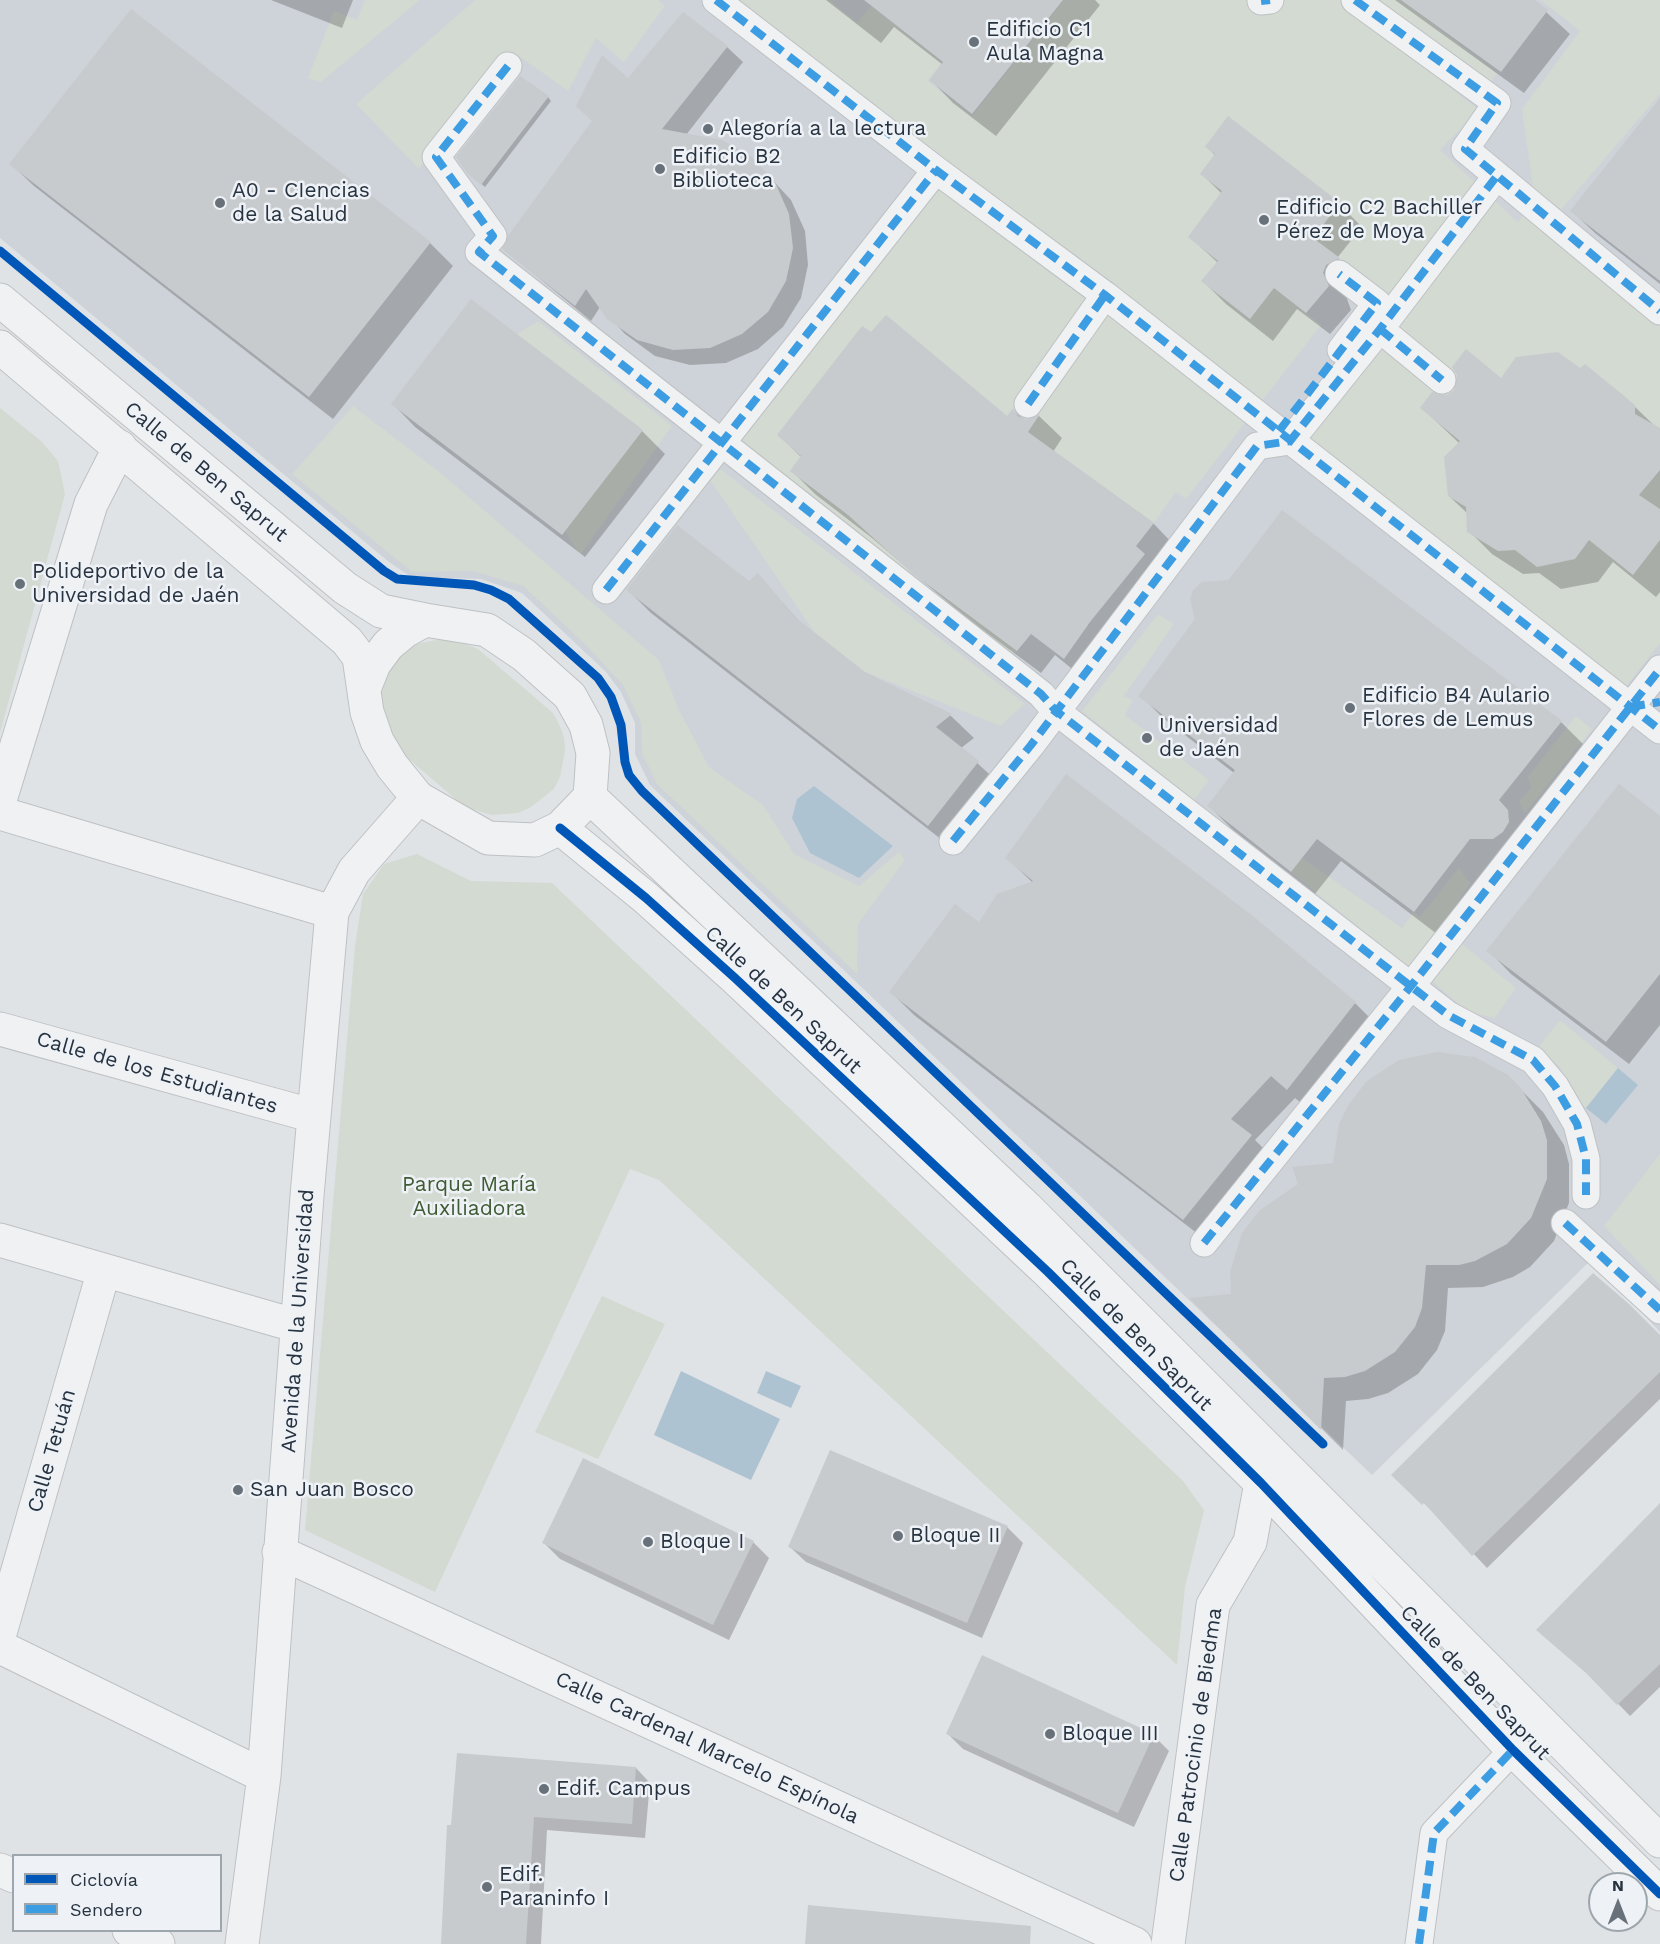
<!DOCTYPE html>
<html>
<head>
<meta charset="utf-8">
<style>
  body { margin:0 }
  #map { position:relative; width:1660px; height:1944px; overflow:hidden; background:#e0e3e6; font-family:"Work Sans",sans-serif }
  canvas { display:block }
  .legend { position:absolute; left:12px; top:1854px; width:210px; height:78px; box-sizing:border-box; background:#eef2f6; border:2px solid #9ea6ad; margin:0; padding:8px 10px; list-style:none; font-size:18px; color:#273340 }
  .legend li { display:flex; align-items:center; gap:12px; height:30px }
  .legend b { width:30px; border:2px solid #9ea6ad }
  .north { position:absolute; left:1588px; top:1872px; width:60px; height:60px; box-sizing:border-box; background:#eef2f6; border:2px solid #9ea6ad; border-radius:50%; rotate:0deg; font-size:16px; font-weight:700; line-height:24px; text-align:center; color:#273340 }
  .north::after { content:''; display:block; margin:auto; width:21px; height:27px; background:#68717a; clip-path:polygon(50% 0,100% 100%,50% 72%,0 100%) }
</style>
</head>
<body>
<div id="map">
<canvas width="1660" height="1944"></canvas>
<ul class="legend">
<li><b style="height:8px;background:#0057b8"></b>Ciclovía</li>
<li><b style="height:8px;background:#3d9de3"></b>Sendero</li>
</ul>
<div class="north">N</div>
</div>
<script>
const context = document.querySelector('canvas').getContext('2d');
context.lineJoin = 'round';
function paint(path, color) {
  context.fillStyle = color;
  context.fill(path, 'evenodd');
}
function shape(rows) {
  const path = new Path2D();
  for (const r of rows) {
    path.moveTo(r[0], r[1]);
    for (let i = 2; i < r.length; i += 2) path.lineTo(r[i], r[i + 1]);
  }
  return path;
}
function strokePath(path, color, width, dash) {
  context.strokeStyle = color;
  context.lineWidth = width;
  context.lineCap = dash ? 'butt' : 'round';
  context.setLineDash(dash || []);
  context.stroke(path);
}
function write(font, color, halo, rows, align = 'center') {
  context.font = font + ' "Work Sans",sans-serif';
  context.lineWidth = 5;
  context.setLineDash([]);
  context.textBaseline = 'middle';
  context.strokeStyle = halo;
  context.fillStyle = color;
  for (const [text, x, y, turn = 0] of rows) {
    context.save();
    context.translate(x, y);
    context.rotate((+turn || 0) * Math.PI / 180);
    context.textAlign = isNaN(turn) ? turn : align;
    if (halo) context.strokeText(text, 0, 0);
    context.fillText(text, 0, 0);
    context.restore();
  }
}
paint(shape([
  [0,0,1660,0,1660,1332,1592,1259,1372,1475,650,785,635,754,635,723,621,692,606,672,522,593,481,579,411,577,389,562,0,238]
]), '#ced3d9');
paint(shape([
  [365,0,420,0,321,82,308,78,334,11,357,20],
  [475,0,658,0,665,6,624,62,596,38,568,91,512,51,419,169,356,104],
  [735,0,829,0,857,23,871,6,942,62,928,81,972,116,1064,0,1402,0,1497,73,1489,84,1434,48,1433,74,1479,110,1440,150,1518,222,1535,202,1522,109,1580,31,1541,0,1660,0,1660,94,1542,232,1660,324,1660,643,1624,689,1306,436,1396,319,1339,274,1345,263,1313,238,1340,203,1229,117,1205,146,1215,154,1200,174,1222,191,1218,261,1201,281,1274,288,1321,325,1186,499,1176,492,1154,523,1028,432,1040,415,1028,404,1021,400,1007,416,886,315,871,332,862,326,801,456,790,471,848,515,912,572,908,578,935,599,939,593,1017,651,1007,660,733,448,946,177],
  [538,321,672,426,580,555,565,531,517,334],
  [353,406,442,474,659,660,679,710,709,767,763,805,794,854,859,886,899,852,905,860,858,924,857,974,657,784,642,753,641,723,623,685,585,644,523,586,473,571,412,572,292,474],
  [0,408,41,441,58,461,65,494,0,733],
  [720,469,1025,704,1000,726,865,672,815,633,710,480],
  [1158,614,1174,624,1124,696,1133,700,1125,715,1209,780,1194,800,1082,711],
  [441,639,455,640,478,649,553,713,559,724,564,737,565,750,560,777,554,789,531,807,518,813,492,815,465,807,404,755,391,740,379,698,386,673,400,655,416,644],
  [1576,716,1592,729,1525,813,1519,802,1531,788,1528,777],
  [417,854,471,881,552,883,1183,1481,1204,1510,1185,1587,1177,1665,659,1180,630,1169,435,1592,305,1530,355,946,363,894,384,864],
  [1302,858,1402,928,1414,912,1420,917,1459,868,1470,883,1412,971,1291,872],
  [1461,943,1516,988,1495,1018,1468,1012,1433,982],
  [1560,1020,1618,1068,1586,1108,1577,1100,1560,1067,1537,1049],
  [1660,1154,1660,1285,1604,1226],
  [602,1296,665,1324,598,1459,535,1432]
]), '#d2dad1');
paint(shape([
  [814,786,893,846,859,878,810,853,792,818,797,799],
  [1618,1068,1638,1085,1606,1124,1586,1108],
  [681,1371,780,1419,751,1480,654,1435],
  [766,1371,801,1386,791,1408,757,1393]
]), '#aec3d2');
paint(shape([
  [271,0,353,0,342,28],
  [826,0,1095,0,1100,5,996,136,953,103,931,80,943,65,894,27,881,43],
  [1395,0,1533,0,1570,34,1524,93],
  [683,14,727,47,743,62,686,135,767,174,791,200,805,231,808,265,801,298,783,327,758,349,726,363,690,365,655,356,625,334,600,307,591,321,504,249,628,81],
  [548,97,551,101,485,187,473,177],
  [1660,100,1660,284,1595,233,1572,211],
  [1207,147,1339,204,1362,227,1337,258,1361,282,1349,288,1346,296,1351,310,1330,334,1297,309,1273,341,1226,304,1203,281,1218,263,1190,237,1222,194,1202,174,1216,156],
  [11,164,430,243,453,266,333,419,34,186],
  [1502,380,1634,406,1660,431,1660,592,1656,597,1613,562,1598,582,1561,589,1539,573,1523,574,1492,554,1469,531,1468,514,1449,496,1459,443,1422,408,1447,396],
  [393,404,642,431,665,454,585,557,415,427],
  [1013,411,1026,421,1039,416,1062,438,1053,452,1154,524,1176,547,1087,681,1055,655,1041,673,964,616,872,538,815,494,792,471,802,458,779,435,1008,418],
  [1282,512,1561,722,1584,745,1521,824,1530,834,1437,934,1341,861,1315,894,1232,829,1209,806,1234,773,1163,718,1140,695],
  [758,575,805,628,864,673,951,716,974,738,961,748,1001,785,951,847,651,613,628,590,750,583],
  [1660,817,1660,1025,1629,1064,1511,974,1489,951],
  [1007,858,1253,918,1355,1003,1378,1026,1311,1111,1295,1098,1255,1140,1274,1159,1207,1241,914,1015,891,992,1033,883],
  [1519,1088,1543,1112,1564,1145,1569,1164,1569,1203,1554,1241,1530,1267,1513,1277,1483,1287,1448,1288,1445,1331,1437,1350,1418,1374,1388,1393,1368,1399,1346,1401,1343,1450,1192,1299,1232,1295,1335,1165],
  [1660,1336,1660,1399,1487,1568,1438,1516,1393,1475],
  [831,1452,1007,1527,1023,1543,982,1638,806,1562,790,1547],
  [1660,1505,1660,1687,1630,1716,1597,1682],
  [753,1542,769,1558,729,1640,560,1559,544,1543],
  [947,1733,1153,1735,1169,1751,1134,1827,963,1749],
  [636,1768,650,1783,645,1838,547,1830,541,1944,442,1944,449,1826]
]), '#0003');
paint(shape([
  [864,0,1063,0,972,114,929,80,943,62],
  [1401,0,1535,0,1548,10,1501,72],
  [131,9,431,242,309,397,9,164],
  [683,12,728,46,662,129,722,140,752,157,775,182,789,214,793,248,786,281,768,312,742,334,710,348,673,350,637,340,607,319,586,289,575,306,502,249,508,236,592,121,576,106,602,55,628,78],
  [520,76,549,96,481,185,468,174,456,157],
  [1660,98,1660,281,1570,211],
  [1228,116,1340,203,1313,238,1340,258,1326,265,1323,273,1329,286,1306,313,1274,288,1250,319,1201,281,1218,261,1188,237,1222,191,1200,174,1215,154,1205,147],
  [471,299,643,430,562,535,391,404],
  [886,315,1007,416,1013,409,1018,416,1026,420,1040,414,1028,432,1154,523,1136,546,1145,554,1090,622,1064,659,1031,634,1017,651,912,573,848,515,790,471,801,456,777,435,862,326,871,332],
  [1466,349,1501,378,1516,357,1558,352,1580,368,1585,364,1635,405,1635,414,1660,428,1660,470,1639,495,1660,509,1660,540,1633,575,1589,540,1575,559,1537,567,1515,550,1498,551,1467,532,1466,507,1448,496,1444,457,1460,441,1420,408,1432,392,1447,395,1454,390,1457,375,1452,367],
  [1282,510,1562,721,1499,800,1508,810,1509,822,1503,832,1493,839,1470,839,1414,912,1317,839,1291,872,1207,806,1235,770,1138,696,1195,619,1190,599,1193,590,1202,582,1229,580],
  [677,525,749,581,758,573,796,618,865,672,952,714,936,727,979,761,928,826,626,590],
  [1066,774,1254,917,1356,1002,1287,1090,1271,1076,1231,1119,1252,1135,1183,1220,889,992,955,904,979,922,997,894,1033,881,1005,858],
  [1619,784,1660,816,1660,974,1606,1042,1486,951],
  [1437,1052,1475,1057,1508,1075,1520,1087,1541,1121,1547,1140,1547,1179,1531,1218,1507,1244,1475,1261,1459,1265,1426,1265,1422,1308,1415,1327,1395,1352,1365,1371,1345,1377,1324,1378,1321,1430,1189,1298,1231,1294,1230,1272,1242,1233,1260,1210,1298,1184,1292,1167,1333,1163,1339,1124,1349,1104,1367,1081,1399,1060],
  [1593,1273,1629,1304,1660,1335,1660,1372,1472,1556,1424,1503,1422,1505,1391,1475],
  [830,1450,1008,1526,967,1623,788,1547],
  [583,1458,754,1541,713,1625,542,1543],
  [1660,1503,1660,1664,1617,1705,1586,1673,1536,1630],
  [982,1655,1154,1734,1118,1813,946,1734],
  [457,1753,636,1767,632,1824,534,1817,526,1944,441,1944,447,1825,451,1825],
  [808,1905,1031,1926,1030,1944,805,1944]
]), '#c8cbce');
const pedestrian = shape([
  [716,0,936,170,1105,295,1660,730],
  [1355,0,1497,103,1465,149,1660,311],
  [1261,1,1270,0],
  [508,66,436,157,493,236,479,252,1041,694,1056,711,1448,1015,1533,1060,1555,1086,1577,1124,1586,1159,1586,1195],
  [1339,274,1377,303,1341,350],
  [1380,329,1442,380],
  [1028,404,1105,295],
  [606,590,936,170],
  [953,841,1031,745,1257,446,1290,441,1380,329,1496,177],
  [1565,1223,1660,1310],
  [1204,1243,1411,986,1660,669],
  [1419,1944,1434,1833,1513,1750]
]);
const minor = shape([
  [0,800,91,504,120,447],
  [0,813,332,912],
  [0,1029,314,1116],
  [0,1240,280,1321,297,1323],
  [279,1552,1135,1944],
  [0,1633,104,1270],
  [0,1647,264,1776],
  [0,1870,14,1876],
  [129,1930,158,1944],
  [242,1944,264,1776,307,1196,332,912,354,871,418,798],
  [1168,1944,1213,1605,1250,1542,1261,1483]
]);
const tertiary = shape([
  [0,300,345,588,381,611,425,620],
  [0,347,347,641,359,657,367,712,377,741,392,766,418,798,488,838,535,840,560,828,590,797,593,753,586,725,570,696,524,655,487,630,425,620,405,631,388,645,374,664,364,689],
  [590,797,1026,1207,1660,1841],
  [560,828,646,898,735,978,1048,1272,1261,1483,1513,1750,1660,1894]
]);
strokePath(pedestrian, '#bec1c4', 29);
strokePath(minor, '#bec1c4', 35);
strokePath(tertiary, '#bec1c4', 35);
strokePath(pedestrian, '#f0f1f2', 27);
strokePath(minor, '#f0f1f2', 33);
strokePath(tertiary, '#f0f1f2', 33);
strokePath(shape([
  [716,0,936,170,1105,295,1660,730],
  [1355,0,1497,103,1465,149,1660,311],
  [1261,1,1270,0],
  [508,66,436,157,493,236,479,252,1041,694,1056,711,1448,1015,1533,1060,1555,1086,1577,1124,1586,1159,1586,1195],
  [1380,329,1442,380],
  [1028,404,1105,295],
  [1279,431,1377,303,1339,274],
  [606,590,936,170],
  [1630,707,1660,702],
  [953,841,1031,745,1257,446,1290,441,1380,329,1496,177],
  [1565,1223,1660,1310],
  [1204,1243,1411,986,1660,669],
  [1419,1944,1434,1833,1513,1750]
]), '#3d9de3', 8, [15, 8]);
strokePath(shape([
  [0,251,384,571,397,579,474,585,491,590,509,599,598,678,611,697,621,725,625,762,629,775,642,791,1323,1444],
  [560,828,646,898,735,978,1048,1272,1261,1483,1513,1750,1660,1894]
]), '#0057b8', 9);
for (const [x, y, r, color] of [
  [974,42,6,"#68717a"],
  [708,129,6,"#68717a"],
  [660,169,6,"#68717a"],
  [220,203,6,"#68717a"],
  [1264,220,6,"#68717a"],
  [20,584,6,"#68717a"],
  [1350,708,6,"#68717a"],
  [1147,738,6,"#68717a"],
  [238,1490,6,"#68717a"],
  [898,1536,6,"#68717a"],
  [648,1542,6,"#68717a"],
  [1050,1734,6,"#68717a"],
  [544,1789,6,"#68717a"],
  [487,1887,6,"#68717a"]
]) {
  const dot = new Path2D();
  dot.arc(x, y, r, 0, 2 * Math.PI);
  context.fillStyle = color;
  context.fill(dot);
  strokePath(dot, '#eef2f6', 2);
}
write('21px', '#273340', '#eef2f6', [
  ["Edificio C1",986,30],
  ["Aula Magna",986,54],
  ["Alegoría a la lectura",720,129],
  ["Edificio B2",672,157],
  ["Biblioteca",672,181],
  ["A0 - CIencias",232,191],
  ["de la Salud",232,215],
  ["Edificio C2 Bachiller",1276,208],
  ["Pérez de Moya",1276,232],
  ["Polideportivo de la",32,572],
  ["Universidad de Jaén",32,596],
  ["Edificio B4 Aulario",1362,696],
  ["Flores de Lemus",1362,720],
  ["Universidad",1159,726],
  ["de Jaén",1159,750],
  ["San Juan Bosco",250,1490],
  ["Bloque II",910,1536],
  ["Bloque I",660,1542],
  ["Bloque III",1062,1734],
  ["Edif. Campus",556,1789],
  ["Edif.",499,1875],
  ["Paraninfo I",499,1899]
], 'left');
write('21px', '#273340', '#eef2f6', [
  ["Calle de Ben Saprut",206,472,40],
  ["Calle de Ben Saprut",783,1000,43],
  ["Calle de los Estudiantes",157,1073,16],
  ["Avenida de la Universidad",298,1321,-86],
  ["Calle de Ben Saprut",1136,1335,45],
  ["Calle Tetuán",52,1451,-74],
  ["Calle de Ben Saprut",1475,1683,46],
  ["Calle Patrocinio de Biedma",1196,1745,-82],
  ["Calle Cardenal Marcelo Espínola",707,1748,25]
]);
write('21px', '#405c34', '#eef2f6', [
  ["Parque María",469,1185],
  ["Auxiliadora",469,1209]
]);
</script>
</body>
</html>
